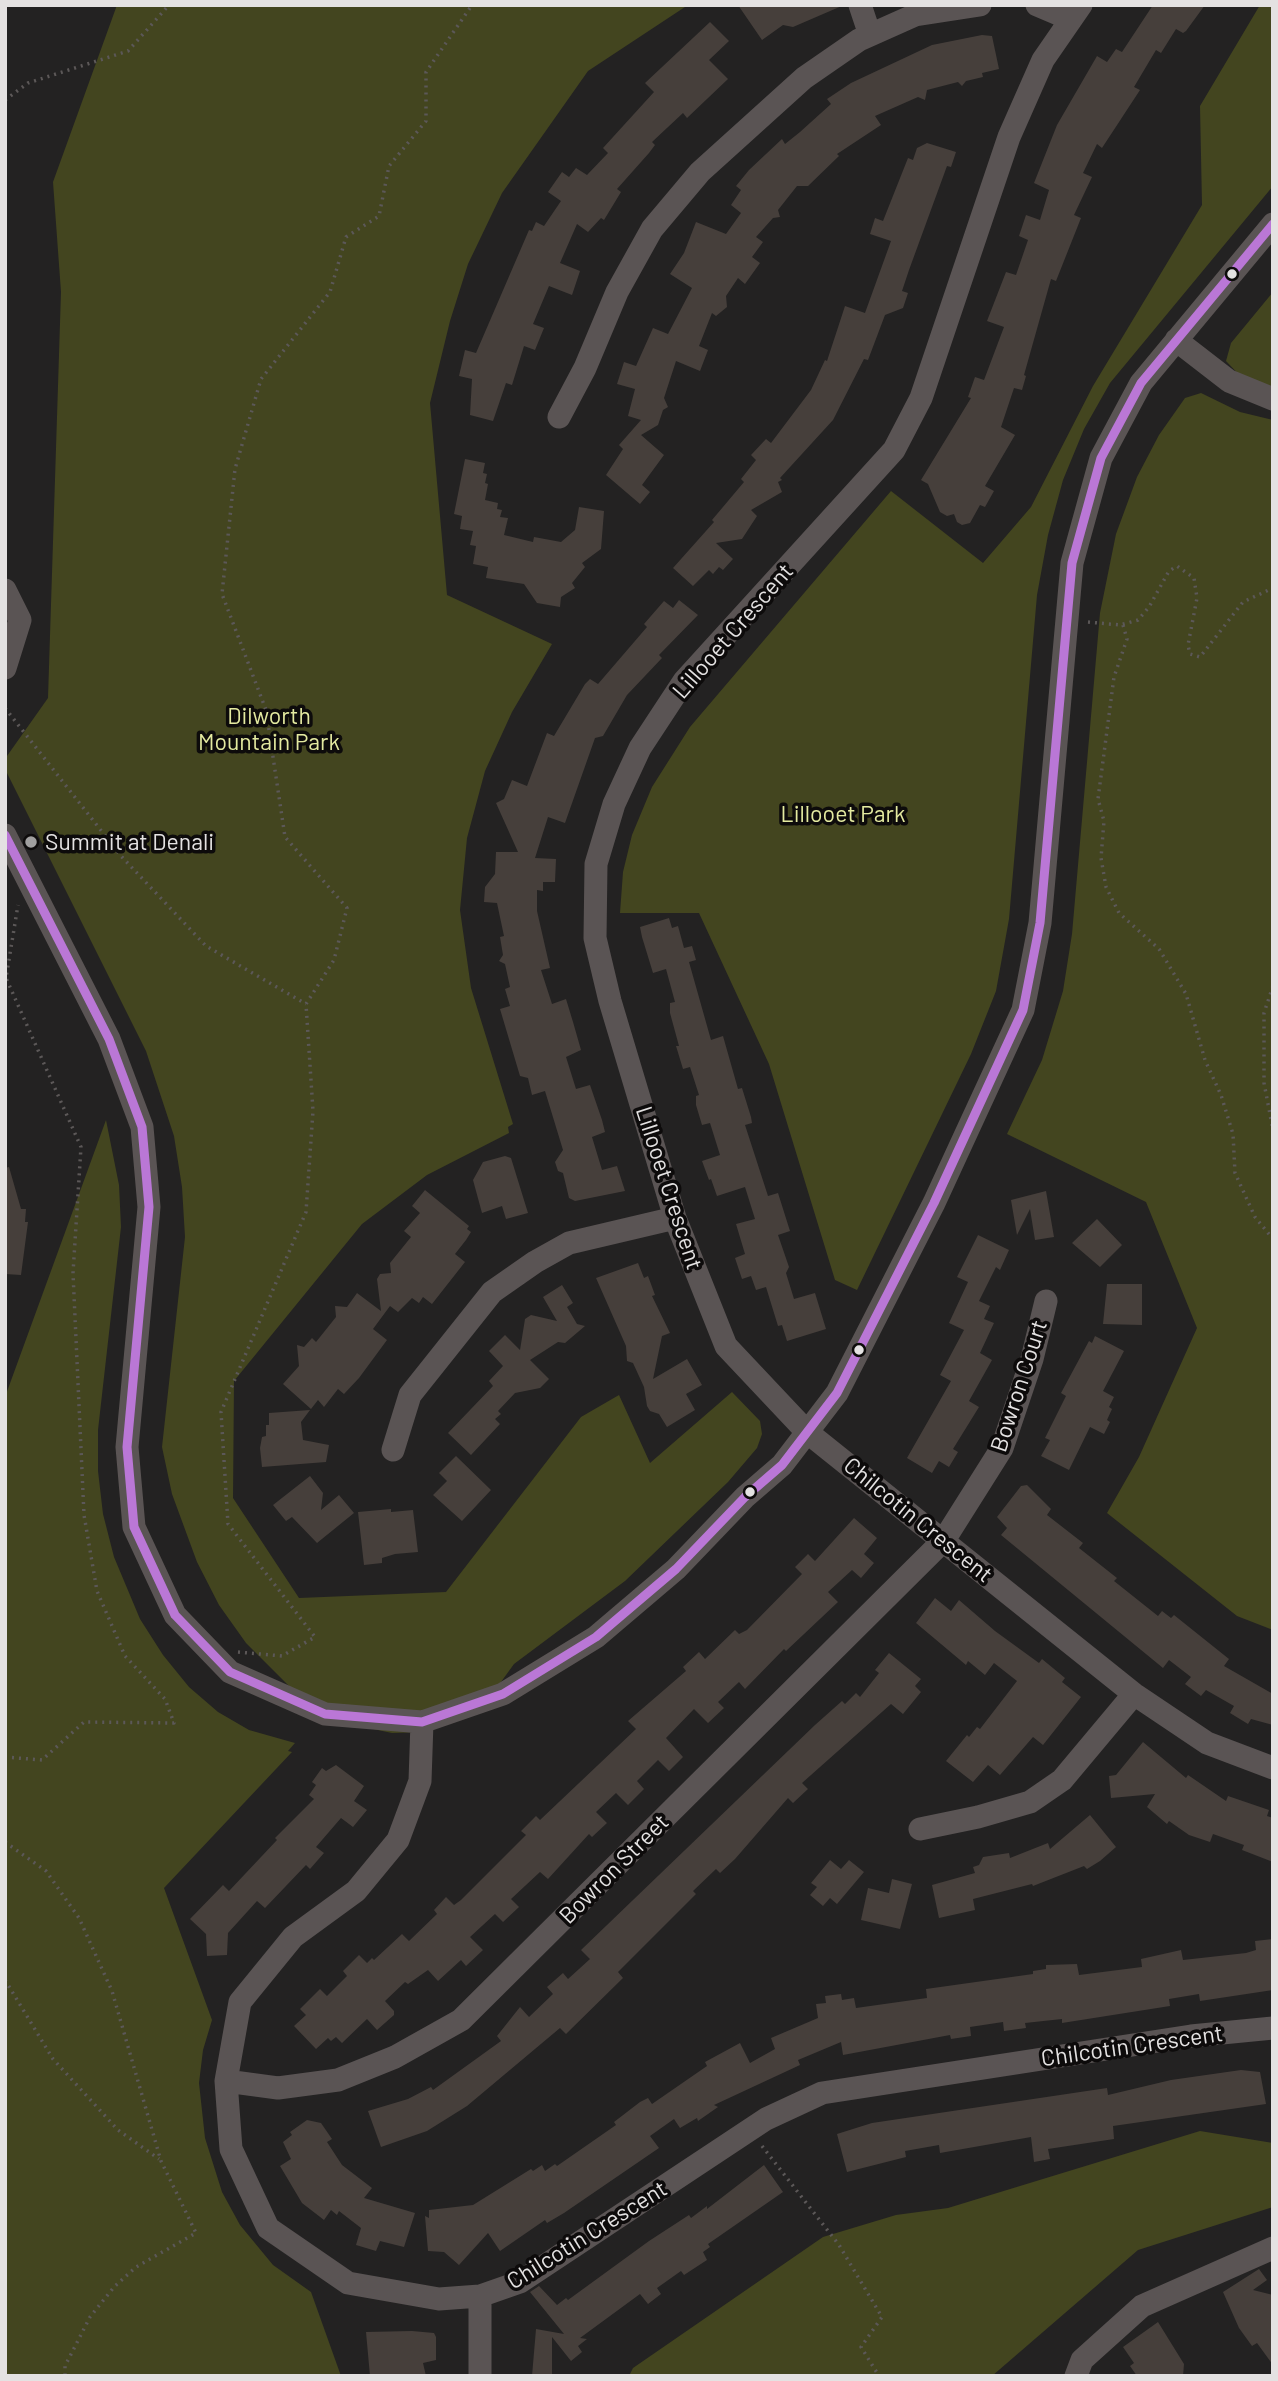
<!DOCTYPE html>
<html>
<head>
<meta charset="utf-8">
<style>
  body { margin:0 }
  #map { position:relative; width:1278px; height:2381px; overflow:hidden; background:#232222; font-family:Barlow,sans-serif }
  canvas { display:block }
  .frame { position:absolute; inset:0; border:7px solid #e4e2e2; pointer-events:none }
</style>
</head>
<body>
<div id="map">
<canvas width="1278" height="2381"></canvas>
<div class="frame"></div>
</div>
<script>
const context = document.querySelector('canvas').getContext('2d');
context.lineJoin = 'round';
function paint(path, color) {
  context.fillStyle = color;
  context.fill(path, 'evenodd');
}
function shape(rows) {
  const path = new Path2D();
  for (const r of rows) {
    path.moveTo(r[0], r[1]);
    for (let i = 2; i < r.length; i += 2) path.lineTo(r[i], r[i + 1]);
  }
  return path;
}
function strokePath(path, color, width, dash) {
  context.strokeStyle = color;
  context.lineWidth = width;
  context.lineCap = dash ? 'butt' : 'round';
  context.setLineDash(dash || []);
  context.stroke(path);
}
function write(font, color, halo, rows, align = 'center') {
  context.font = font + ' Barlow,sans-serif';
  context.lineWidth = 7;
  context.setLineDash([]);
  context.textBaseline = 'middle';
  context.strokeStyle = halo;
  context.fillStyle = color;
  for (const [text, x, y, turn = 0] of rows) {
    context.save();
    context.translate(x, y);
    context.rotate((+turn || 0) * Math.PI / 180);
    context.textAlign = isNaN(turn) ? turn : align;
    if (halo) context.strokeText(text, 0, 0);
    context.fillText(text, 0, 0);
    context.restore();
  }
}
paint(shape([
  [117,5,688,5,588,71,502,193,468,264,450,321,430,403,447,595,552,644,512,712,485,771,467,838,460,910,471,988,513,1124,508,1127,509,1133,427,1175,362,1224,234,1381,233,1498,299,1598,446,1592,581,1417,619,1395,650,1463,732,1392,760,1421,762,1434,757,1448,728,1482,625,1581,514,1664,493,1693,424,1732,392,1733,359,1726,292,1689,246,1643,219,1605,197,1562,172,1494,162,1447,185,1237,182,1187,174,1136,146,1051,5,769,7,756,48,698,61,292,53,182],
  [1260,5,1273,5,1273,186,1110,383,1084,429,1063,480,1048,535,1037,595,1009,919,996,991,971,1054,857,1290,835,1280,769,1064,699,913,620,913,623,872,632,835,652,787,690,727,891,491,983,563,1031,507,1093,386,1202,205,1200,106],
  [1273,292,1273,388,1244,380,1226,361,1231,343],
  [1201,393,1240,412,1273,420,1273,1630,1237,1616,1107,1513,1139,1457,1197,1328,1146,1202,1007,1134,1042,1060,1063,991,1072,934,1100,613,1116,534,1137,477,1159,435,1185,398],
  [106,1120,119,1185,121,1227,98,1430,98,1471,103,1514,114,1557,140,1619,163,1655,189,1687,218,1712,249,1730,295,1743,288,1751,292,1752,164,1888,212,2020,203,2050,199,2083,205,2138,222,2192,240,2225,273,2265,311,2292,341,2376,5,2376,5,1397],
  [1200,2131,1273,2143,1273,2207,1138,2250,992,2376,629,2376,633,2368,823,2237,896,2215,948,2208]
]), '#43451f');
paint(shape([
  [738,5,844,5,793,27,783,25,762,40],
  [1153,5,1205,5,1186,31,1183,33,1176,29,1161,53,1156,50,1134,87,1140,90,1102,148,1097,144,1083,173,1092,177,1074,215,1081,218,1056,281,1051,279,1024,375,1026,376,1022,390,1014,388,1001,427,1015,435,985,486,994,491,985,507,980,505,970,523,962,525,957,522,954,514,947,516,940,512,928,484,921,480,971,398,968,397,975,377,984,380,1004,327,987,321,1006,272,1016,275,1028,240,1019,236,1026,215,1040,220,1049,190,1034,183,1057,125,1097,56,1107,62,1116,49,1122,52],
  [710,22,729,41,709,60,728,79,687,118,683,113,652,142,655,145,649,153,617,189,621,192,604,220,601,218,588,232,577,224,560,263,580,271,572,295,549,286,533,324,544,328,535,350,524,346,512,385,506,383,493,421,470,415,472,379,459,376,465,350,476,353,529,230,532,231,536,222,544,226,561,201,548,192,562,172,569,177,576,168,587,175,608,153,603,148,654,92,645,83],
  [982,35,992,36,999,69,982,73,983,77,966,81,962,86,958,82,927,90,925,100,918,97,875,116,881,125,837,154,839,156,808,186,797,186,778,210,780,217,773,218,756,237,763,242,752,257,760,263,745,284,738,278,726,296,727,307,716,316,712,313,699,346,708,350,700,371,676,361,664,398,668,407,663,410,658,425,641,435,664,455,642,485,650,492,640,504,606,475,623,449,619,445,641,420,628,416,635,389,617,384,624,362,636,366,653,328,668,334,692,288,670,274,684,253,696,222,726,234,741,213,731,205,741,190,736,186,749,170,782,139,785,144,800,132,831,104,827,99,851,83,932,45],
  [927,143,956,152,951,167,947,166,909,270,902,291,908,293,903,308,885,315,868,360,864,359,833,420,780,478,782,480,778,482,782,492,751,510,757,516,742,539,716,543,733,559,723,570,719,567,713,574,709,570,693,586,673,568,714,522,712,520,744,482,741,479,756,460,751,455,766,439,771,443,811,390,825,360,827,361,845,306,865,313,891,241,870,234,875,218,883,221,908,158,913,160,917,148],
  [465,459,485,463,483,473,487,474,485,483,488,484,485,500,498,503,497,509,502,510,500,517,508,518,504,535,533,542,534,537,561,542,575,530,579,507,604,511,601,549,582,563,585,567,572,583,575,588,561,597,560,607,537,603,524,584,486,578,488,567,473,564,476,546,470,545,473,531,460,529,462,516,454,514],
  [679,600,698,615,659,655,662,658,627,695,603,736,595,738,565,823,548,817,535,858,556,859,555,882,543,882,543,891,537,890,537,911,550,968,541,970,552,1004,566,999,573,1022,581,1050,566,1057,576,1089,590,1085,602,1120,605,1132,592,1137,602,1170,617,1166,625,1191,575,1201,569,1198,563,1173,558,1171,555,1162,563,1150,545,1091,532,1095,528,1078,520,1076,500,1009,510,1006,505,989,510,987,505,964,499,961,503,955,500,937,504,936,497,903,484,902,485,887,495,874,496,852,518,852,496,803,504,799,512,780,527,786,547,733,554,736,585,684,590,679,598,684,647,627,644,624,664,601,673,608],
  [669,918,672,928,678,926,684,948,692,946,696,960,689,962,711,1040,723,1036,738,1089,742,1088,751,1117,752,1123,745,1125,768,1196,778,1193,790,1231,778,1235,789,1267,786,1273,794,1299,815,1293,826,1329,787,1341,782,1325,778,1326,766,1287,756,1290,751,1276,742,1279,735,1258,745,1254,736,1224,755,1219,745,1187,717,1196,711,1179,709,1180,702,1161,720,1155,710,1123,702,1125,696,1105,696,1096,699,1095,690,1067,683,1069,676,1046,679,1046,670,1013,670,1003,675,1002,666,969,653,973,642,937,640,927],
  [505,1156,511,1158,528,1213,506,1219,502,1206,482,1213,473,1180,483,1162],
  [9,1167,21,1209,26,1209,25,1222,28,1222,21,1275,5,1274,5,1168],
  [425,1190,469,1226,467,1229,471,1232,466,1240,455,1254,465,1262,432,1304,423,1297,419,1303,412,1298,398,1312,390,1306,373,1329,387,1340,359,1378,344,1394,338,1389,324,1407,318,1400,311,1409,283,1384,299,1366,297,1345,304,1347,312,1338,316,1342,336,1317,335,1306,347,1307,357,1293,381,1311,377,1279,380,1274,391,1273,390,1263,411,1237,404,1231,420,1213,412,1206],
  [1046,1191,1054,1237,1035,1240,1030,1209,1017,1235,1011,1200],
  [1097,1219,1122,1245,1100,1267,1072,1243],
  [978,1235,1009,1250,1000,1270,996,1267,979,1301,990,1306,984,1319,994,1323,980,1353,992,1360,969,1401,979,1407,953,1449,958,1452,949,1467,939,1461,932,1473,907,1458,951,1381,940,1375,964,1330,949,1323,968,1282,957,1277],
  [638,1263,644,1278,648,1276,655,1295,652,1296,670,1333,662,1336,653,1379,687,1359,702,1385,686,1394,695,1410,667,1427,659,1414,650,1411,647,1406,644,1387,633,1363,627,1361,626,1346,596,1278],
  [1107,1284,1142,1284,1142,1325,1103,1324],
  [562,1285,573,1303,567,1307,577,1324,585,1326,565,1343,558,1342,530,1360,549,1379,540,1388,515,1393,498,1411,501,1414,495,1419,500,1424,471,1455,448,1433,493,1386,489,1381,503,1366,489,1351,505,1335,520,1350,525,1319,531,1315,557,1321,543,1297],
  [1095,1336,1124,1351,1103,1391,1114,1397,1109,1407,1112,1409,1107,1420,1110,1422,1104,1434,1090,1427,1069,1470,1041,1456,1050,1440,1045,1438,1066,1396,1061,1393,1089,1341,1092,1343],
  [310,1410,301,1422,303,1440,329,1445,326,1462,262,1467,260,1448,262,1437,266,1436,266,1425,269,1425,269,1413],
  [456,1456,491,1490,462,1521,433,1495,447,1481,439,1473],
  [310,1476,323,1493,321,1510,339,1495,354,1513,317,1543,292,1517,286,1521,273,1505],
  [1027,1485,1051,1509,1047,1515,1083,1543,1079,1548,1117,1578,1114,1581,1158,1616,1162,1611,1171,1618,1174,1615,1229,1659,1224,1666,1273,1694,1273,1725,1251,1719,1248,1724,1230,1713,1234,1706,1206,1690,1201,1696,1185,1684,1191,1677,1169,1660,1163,1668,1001,1535,1007,1528,997,1517,1021,1486],
  [391,1509,391,1512,413,1510,418,1552,395,1554,382,1558,382,1563,364,1565,358,1512],
  [854,1518,877,1538,864,1554,874,1563,861,1578,852,1570,828,1592,838,1602,786,1651,784,1649,745,1689,739,1682,718,1702,724,1708,708,1723,694,1709,666,1738,683,1757,669,1771,658,1760,637,1781,644,1789,628,1805,616,1793,596,1812,607,1823,592,1837,589,1834,548,1879,540,1872,511,1899,519,1907,503,1922,495,1914,470,1937,483,1950,466,1966,461,1960,438,1981,428,1970,408,1984,405,1982,385,2001,394,2011,394,2015,377,2030,367,2019,342,2043,336,2037,331,2041,328,2038,316,2049,294,2026,306,2015,300,2009,320,1989,327,1996,347,1976,343,1971,359,1955,367,1963,372,1958,374,1960,402,1934,409,1941,437,1914,434,1910,446,1897,454,1905,461,1900,526,1835,521,1831,536,1816,540,1820,636,1729,628,1721,686,1671,683,1667,699,1652,705,1659,735,1630,739,1634,747,1630,802,1574,795,1567,808,1554,815,1561],
  [935,1598,951,1611,959,1600,995,1631,1039,1663,1042,1659,1065,1678,1062,1682,1081,1697,1043,1745,1033,1737,1000,1775,988,1765,973,1782,946,1761,967,1735,969,1737,977,1727,980,1729,1017,1681,994,1663,985,1675,968,1661,966,1665,916,1623],
  [889,1653,921,1679,915,1686,921,1692,903,1714,891,1704,802,1783,808,1789,793,1803,788,1798,735,1859,720,1873,716,1869,693,1891,696,1894,618,1972,623,1978,566,2034,560,2028,467,2106,427,2131,381,2147,368,2111,408,2099,431,2087,433,2090,501,2041,497,2036,520,2007,529,2017,553,1994,547,1987,563,1973,568,1979,590,1959,581,1950,815,1725,842,1701,845,1704,856,1693,860,1697,879,1673,875,1670],
  [1143,1742,1186,1778,1188,1775,1226,1801,1228,1796,1269,1810,1267,1816,1273,1818,1273,1862,1242,1850,1244,1845,1213,1834,1210,1842,1189,1835,1169,1821,1167,1824,1147,1807,1155,1794,1111,1798,1109,1776,1116,1775],
  [336,1765,364,1786,354,1801,367,1810,353,1827,341,1818,316,1847,324,1853,310,1869,306,1865,265,1908,257,1901,228,1933,227,1955,207,1956,206,1934,190,1919,223,1885,229,1891,277,1840,275,1838,314,1799,309,1795,316,1785,312,1782,322,1768,326,1771],
  [1090,1815,1116,1847,1100,1861,1087,1869,1084,1866,1033,1886,1032,1884,973,1899,975,1910,939,1918,932,1885,975,1873,973,1867,979,1865,983,1857,1009,1853,1010,1858,1048,1843,1050,1849],
  [830,1860,841,1869,849,1860,864,1872,837,1904,830,1898,823,1906,810,1895,817,1887,811,1883],
  [892,1879,912,1884,900,1929,861,1920,868,1888,889,1893],
  [1273,1939,1273,1990,1200,2001,1199,1994,1169,1999,1170,2006,1062,2023,1062,2019,1025,2023,1026,2028,1004,2031,1003,2022,970,2027,971,2036,951,2039,950,2035,843,2055,841,2042,798,2060,800,2065,714,2105,718,2107,698,2121,697,2118,680,2128,674,2119,650,2136,659,2148,564,2213,547,2223,545,2220,500,2251,488,2233,459,2265,444,2252,428,2251,425,2216,429,2218,429,2210,473,2205,531,2169,533,2171,542,2165,545,2171,555,2164,557,2166,616,2125,614,2122,640,2102,648,2098,652,2104,707,2066,705,2062,740,2043,750,2063,775,2049,771,2038,818,2018,816,2004,826,2003,825,1996,841,1994,842,2000,854,1998,856,2008,927,1998,926,1989,1033,1974,1033,1971,1046,1969,1046,1965,1077,1964,1079,1975,1142,1967,1141,1959,1181,1950,1183,1960,1246,1953,1256,1950,1255,1941],
  [1241,2070,1260,2072,1266,2104,1113,2126,1114,2139,1048,2149,1050,2159,1034,2162,1031,2137,940,2153,939,2145,905,2151,906,2157,847,2172,837,2134,872,2123,1107,2088,1108,2095,1171,2080],
  [307,2120,321,2123,332,2139,327,2142,342,2165,372,2188,364,2198,415,2213,404,2247,380,2241,376,2251,356,2245,361,2228,339,2211,337,2215,331,2210,324,2220,302,2203,280,2166,291,2159,283,2142,292,2135,290,2132],
  [764,2165,783,2192,708,2244,710,2247,703,2252,707,2260,684,2275,681,2271,657,2288,661,2294,648,2304,640,2294,580,2338,587,2339,578,2346,582,2352,571,2361,552,2337,552,2376,532,2376,536,2329,564,2334,530,2292,539,2286,557,2305,566,2298,568,2300,649,2241,689,2215,691,2218,707,2206,707,2209],
  [1259,2269,1267,2280,1253,2290,1273,2295,1273,2365,1257,2343,1252,2346,1239,2328,1223,2292],
  [1158,2322,1184,2364,1183,2376,1137,2376,1130,2366,1134,2363,1123,2347],
  [412,2331,434,2333,436,2337,436,2360,423,2363,426,2376,370,2376,366,2332]
]), '#463f3b');
strokePath(shape([
  [217,5,225,5],
  [5,100,28,83,128,51,169,5],
  [1088,622,1120,625,1138,620,1149,607,1169,571,1177,566,1194,578,1197,598,1188,645,1190,654,1200,657,1243,602,1273,588],
  [1123,625,1127,639,1114,677,1098,799,1104,821,1101,858,1106,887,1119,913,1159,949,1186,994,1205,1060,1221,1095,1233,1134,1235,1173,1255,1217,1273,1239],
  [5,708,121,856,206,946,306,1004],
  [1273,986,1264,1013,1264,1083,1273,1130],
  [238,1652,282,1656,315,1637,228,1524,221,1412,306,1212,313,1111,306,1004,334,960,347,908,285,837,266,710,222,594,235,469,261,379,330,292,346,237,379,216,389,166,426,121,426,72,472,5],
  [5,1757,42,1760,84,1722,174,1723,165,1699,125,1656,97,1591,84,1515,73,1273,81,1147,6,978,18,905],
  [5,1842,46,1871,79,1918,112,1991,161,2161,196,2233,136,2267,114,2287,90,2317,65,2366,65,2376],
  [5,1980,53,2059,118,2130,159,2159],
  [762,2146,839,2245,882,2317,861,2347,879,2376]
]), '#5c5858', 3.5, [2, 5]);
strokePath(shape([
  [860,5,870,35],
  [1037,5,1070,19],
  [1081,5,1043,60,1009,137,921,398,894,450,684,681,640,748,614,804,596,864,595,938,610,1001,675,1218,726,1346,807,1432,1134,1694,1207,1743,1273,1768],
  [1176,340,1229,381,1273,399],
  [559,417,585,368,617,292,652,229,700,172,804,78,859,40,915,15,980,5],
  [5,590,20,620,5,668],
  [5,835,109,1039,142,1127,149,1207,127,1447,134,1527,175,1615,230,1672,325,1714,422,1722,503,1694,596,1637,676,1569,745,1497,782,1465,837,1393,934,1203,1023,1010,1040,923,1072,563,1101,458,1141,383,1273,224],
  [393,1450,410,1395,492,1292,535,1262,569,1243,675,1218],
  [422,1722,420,1781,398,1840,356,1891,293,1937,240,2002,226,2081,231,2149,268,2228,348,2283,439,2299,480,2296,520,2282,766,2119,822,2093,1191,2036,1273,2028],
  [920,1829,978,1817,1030,1802,1062,1780,1134,1694],
  [226,2081,278,2088,338,2080,395,2057,461,2020,944,1540,1002,1448,1032,1359,1046,1301],
  [480,2296,480,2376],
  [1076,2376,1082,2360,1142,2306,1273,2248]
]), '#5a5454', 23);
strokePath(shape([
  [5,835,109,1039,142,1127,149,1207,127,1447,134,1527,175,1615,230,1672,325,1714,422,1722,503,1694,596,1637,676,1569,745,1497,782,1465,837,1393,934,1203,1023,1010,1040,923,1072,563,1101,458,1141,383,1273,224]
]), '#ba77d6', 9);
for (const [x, y, r, color] of [
  [1232,274,6,"#e4e2e2"],
  [31,842,7,"#a09f9f"],
  [859,1350,6,"#e4e2e2"],
  [750,1492,6,"#e4e2e2"]
]) {
  const dot = new Path2D();
  dot.arc(x, y, r, 0, 2 * Math.PI);
  context.fillStyle = color;
  context.fill(dot);
  strokePath(dot, '#0d0b0b', 2.5);
}
write('23px', '#e4e2e2', '#0d0b0b', [
  ["Lillooet Crescent",733,631,-49],
  ["Lillooet Crescent",669,1188,72],
  ["Bowron Court",1019,1386,-72],
  ["Chilcotin Crescent",918,1520,39],
  ["Bowron Street",614,1869,-45],
  ["Chilcotin Crescent",1132,2046,-8],
  ["Chilcotin Crescent",587,2235,-32]
]);
write('23px', '#e4eaa0', '#0d0b0b', [
  ["Dilworth",269,716],
  ["Mountain Park",269,742],
  ["Lillooet Park",843,814]
]);
write('23px', '#e4e2e2', '#0d0b0b', [
  ["Summit at Denali",45,842]
], 'left');
</script>
</body>
</html>
